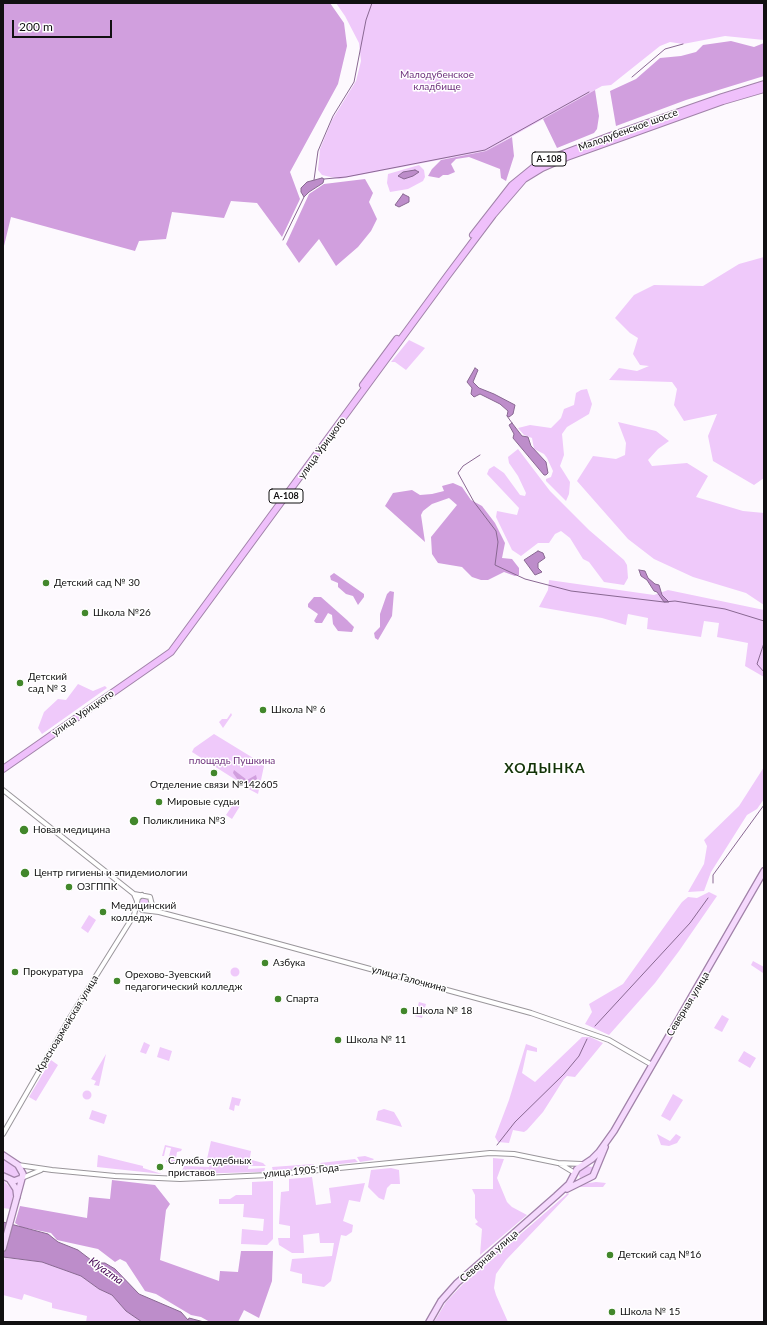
<!DOCTYPE html>
<html>
<head>
<meta charset="utf-8">
<style>
  body { margin:0 }
  #map { position:relative; width:767px; height:1325px; overflow:hidden; background:#fdf9fe; font-family:Lato,sans-serif }
  canvas { display:block }
  .frame { position:absolute; inset:0; border:4px solid #111011; pointer-events:none }
  .scale { position:absolute; left:12px; top:20px; width:100px; height:18px; box-sizing:border-box; border:2px solid #111011; border-top:0; padding-left:5px; font-size:12px; line-height:14px; white-space:nowrap; color:#111011; -webkit-text-stroke:3px #fff; paint-order:stroke }
</style>
</head>
<body>
<div id="map">
<canvas width="767" height="1325"></canvas>
<div class="frame"></div>
<div class="scale">200 m</div>
</div>
<script>
const context = document.querySelector('canvas').getContext('2d');
context.lineJoin = 'round';
function paint(path, color) {
  context.fillStyle = color;
  context.fill(path, 'evenodd');
}
function shape(rows) {
  const path = new Path2D();
  for (const r of rows) {
    if (r.length === 3) {
      path.moveTo(r[0] + r[2], r[1]);
      path.arc(r[0], r[1], r[2], 0, 2 * Math.PI);
      continue;
    }
    path.moveTo(r[0], r[1]);
    for (let i = 2; i < r.length; i += 2) path.lineTo(r[i], r[i + 1]);
  }
  return path;
}
function strokePath(path, color, width, dash) {
  context.strokeStyle = color;
  context.lineWidth = width;
  context.lineCap = dash ? 'butt' : 'round';
  context.setLineDash(dash || []);
  context.stroke(path);
}
function write(font, color, halo, rows, align = 'center') {
  context.font = font + ' Lato,sans-serif';
  context.lineWidth = 3;
  context.setLineDash([]);
  context.textBaseline = 'middle';
  context.strokeStyle = halo;
  context.fillStyle = color;
  for (const [text, x, y, turn = 0] of rows) {
    context.save();
    context.translate(x, y);
    context.rotate((+turn || 0) * Math.PI / 180);
    context.textAlign = isNaN(turn) ? turn : align;
    if (halo) context.strokeText(text, 0, 0);
    context.fillText(text, 0, 0);
    context.restore();
  }
}
paint(shape([
  [336,3,764,3,764,40,725,36,683,44,670,42,660,46,611,85,602,86,486,151,339,179,322,175,318,170,320,149,332,120,356,81,361,61,359,43,345,16],
  [419,165,424,170,425,177,423,181,408,189,390,192,387,183,388,174],
  [764,257,764,478,754,485,713,461,708,436,717,414,684,421,674,405,677,389,672,382,609,380,619,368,637,371,649,366,640,365,633,354,638,338,630,333,615,318,634,295,654,285,703,286,739,264],
  [409,340,425,348,406,370,395,362,391,362],
  [587,389,592,404,589,414,567,427,562,434,564,455,560,466,570,482,569,494,566,501,546,481,546,479,551,477,553,471,547,458,544,454,534,449,532,438,524,435,518,428,530,425,551,428,561,418,564,409,574,405,576,393,581,390],
  [618,422,656,431,669,441,658,449,648,460,652,466,687,463,708,476,696,497,743,511,764,513,764,605,746,593,693,577,654,559,628,539,577,481,593,456,616,459,625,455,626,443],
  [518,449,550,491,589,530,624,560,627,565,628,578,624,585,604,582,589,562,583,559,570,538,561,531,555,534,549,543,538,543,521,556,512,550,496,517,497,511,517,515,519,508,487,474,489,469,494,466,504,473,520,495,525,496,526,493,518,476,509,463,508,457],
  [549,580,654,595,668,590,764,610,764,677,745,666,748,643,717,637,719,623,704,621,701,637,647,629,648,618,628,614,626,625,602,618,539,607,548,590],
  [78,684,93,691,105,686,107,688,42,734,38,728,44,712,58,699,66,700],
  [231,713,232,715,223,728,219,722,222,719,227,719],
  [214,734,263,764,264,766,258,794,243,786,238,782,239,780,236,780,192,752,194,748],
  [764,767,764,799,757,809,747,815,711,872,704,891,688,892,704,864,707,846,704,840,739,806],
  [234,803,240,806,232,819,226,815],
  [709,892,717,896,679,951,655,983,609,1035,585,1024,592,1012,589,1004,623,984,682,902,688,897,697,898],
  [145,902,5],
  [89,915,96,920,88,933,81,928],
  [753,961,764,967,763,973,751,965],
  [235,972,4.5],
  [419,1002,426,1004,422,1018,415,1016],
  [722,1015,729,1019,722,1032,714,1028],
  [582,1037,590,1037,603,1043,575,1077,567,1076,564,1079,543,1112,527,1130,524,1132,513,1130,509,1143,498,1142,495,1137,509,1100,526,1044,537,1048,537,1052,527,1050,522,1073,535,1082],
  [144,1042,150,1045,146,1054,140,1052],
  [160,1047,172,1051,169,1061,157,1057],
  [744,1051,756,1058,750,1068,738,1061],
  [106,1054,99,1086,94,1085,96,1081,91,1079],
  [51,1060,58,1065,36,1101,29,1097],
  [87,1095,4.5],
  [673,1094,683,1100,670,1121,661,1116],
  [232,1097,241,1099,239,1106,235,1105,234,1111,229,1109],
  [384,1109,394,1112,400,1122,402,1127,376,1120,378,1111],
  [92,1110,107,1115,104,1124,89,1119],
  [657,1134,670,1141,676,1134,681,1137,677,1143,669,1146,661,1145],
  [211,1141,251,1151,248,1169,265,1168,264,1172,184,1174,182,1171,184,1166,209,1167,211,1162,207,1159],
  [165,1145,182,1149,181,1151,177,1152,175,1164,166,1162,166,1160,168,1161,171,1148,166,1147,164,1156,162,1156],
  [98,1155,143,1166,143,1168,162,1174,97,1167],
  [365,1156,374,1159,373,1160,360,1162,357,1157],
  [3,1158,17,1167,20,1172,17,1178,10,1177,3,1172],
  [493,1158,504,1159,497,1178,507,1202,512,1207,527,1215,480,1255,482,1229,475,1224,478,1222,475,1218,475,1195,472,1189,493,1189],
  [355,1159,358,1162,323,1166,320,1163],
  [252,1160,263,1163,266,1166,250,1166],
  [314,1164,314,1168,294,1170,273,1171,272,1167],
  [586,1166,593,1167,592,1174,580,1178,578,1172],
  [391,1168,399,1170,400,1184,391,1184,387,1188,384,1200,379,1198,368,1187,371,1170],
  [312,1177,316,1205,331,1203,329,1188,365,1183,360,1202,349,1200,343,1221,353,1225,352,1232,346,1236,341,1235,331,1281,324,1287,302,1283,302,1274,290,1271,292,1259,332,1256,334,1243,320,1243,319,1233,303,1235,304,1253,292,1253,279,1245,278,1238,290,1238,290,1226,279,1224,281,1192,289,1191,289,1179],
  [3,1180,14,1191,10,1209,3,1208],
  [273,1181,273,1239,267,1245,241,1244,242,1229,263,1231,264,1219,243,1217,244,1204,219,1204,219,1199,230,1199,236,1195,252,1195,252,1182],
  [596,1182,606,1183,603,1187,576,1187,582,1184],
  [568,1193,569,1194,506,1260,496,1274,494,1288,496,1295,508,1322,434,1322,446,1302,463,1284],
  [5,1258,42,1262,81,1276,99,1289,112,1295,126,1311,142,1322,86,1322,87,1316,52,1308,52,1303,24,1294,22,1300,3,1295,3,1264]
]), '#efc9fa');
paint(shape([
  [3,3,330,3,344,23,347,46,338,84,290,172,300,199,282,237,257,203,231,201,224,218,172,212,166,239,139,241,135,251,11,217,3,250],
  [731,41,754,47,764,43,764,76,686,100,616,126,610,91,636,79,660,58,681,56,696,52,703,45],
  [595,90,599,116,597,129,594,133,557,148,543,119],
  [512,137,514,156,506,181,501,178,500,169,469,157,456,159,451,164,455,172,448,175,443,175,439,178,428,176,432,169,441,160,486,151],
  [365,179,373,193,369,202,377,219,371,231,358,247,336,266,319,239,299,263,286,244,309,194,324,184],
  [453,483,462,487,471,500,482,506,495,523,505,543,502,558,512,559,519,568,519,575,515,576,504,572,488,580,481,580,472,577,462,567,438,563,432,554,431,537,457,505,449,498,432,504,423,511,421,515,425,542,385,506,393,493,412,490,420,495,432,494,444,491,442,486],
  [334,573,364,594,364,597,358,605,353,596,346,594,338,587,338,583,331,580,330,576],
  [390,591,394,592,392,616,378,640,375,638,374,633,380,627,380,614,387,594],
  [314,597,321,597,347,620,354,627,352,632,338,631,333,624,332,615,328,613,322,623,316,623,314,621,318,614,308,607,308,604],
  [234,770,247,780,256,775,257,779,251,785,244,784,238,780,233,773],
  [112,1180,155,1185,170,1204,166,1210,160,1260,219,1281,220,1271,238,1272,241,1251,273,1251,272,1281,259,1318,244,1310,238,1322,210,1322,201,1317,191,1315,156,1294,145,1291,126,1262,120,1259,115,1262,98,1249,57,1240,51,1233,21,1227,15,1223,20,1206,87,1218,89,1197,110,1199]
]), '#d19fde');
const water = shape([
  [415,170,419,172,413,176,404,179,398,176,403,172,415,170],
  [322,178,324,179,323,183,309,192,304,197,301,192,301,188,307,182,322,178],
  [403,194,409,197,409,202,399,207,395,205,403,194],
  [475,368,478,370,473,382,479,388,494,394,515,405,513,414,509,417,507,416,508,411,500,404,480,394,474,397,471,394,472,388,467,382,475,368],
  [512,423,522,436,528,437,531,446,546,462,548,473,546,475,544,475,513,438,514,434,509,425,512,423],
  [538,551,543,553,545,558,538,563,538,568,542,572,535,575,524,560,538,551],
  [639,570,645,571,648,578,655,584,659,585,662,595,669,602,664,602,657,592,654,591,647,580,641,576,639,570],
  [3,1222,48,1234,58,1242,78,1250,95,1263,105,1263,115,1269,139,1294,181,1312,188,1320,189,1318,204,1322,142,1322,126,1311,112,1295,99,1289,81,1276,42,1262,3,1257,3,1222]
]);
paint(water, '#bd8dca');
strokePath(water, '#896892', 1);
strokePath(shape([
  [632,77,665,49,683,44],
  [324,179,346,177,485,150,589,92],
  [314,180,318,151,333,116,354,82,366,20,372,3],
  [283,240,304,197],
  [507,416,512,423],
  [480,455,463,466,458,473,474,502,496,531,498,542,495,565,525,579,571,591,664,602,675,601,725,609,764,621],
  [764,643,757,664,764,672],
  [713,883,713,875,764,805],
  [595,1026,690,923,708,898],
  [497,1145,515,1122,564,1074,579,1056,587,1039]
]), '#896892', 1);
const minor = shape([
  [3,790,134,894,137,901],
  [134,894,150,897,152,905,146,910],
  [138,905,142,910,159,912,235,932,531,1013,609,1040,652,1065],
  [3,1134,71,1016,134,915,138,898,142,895],
  [560,1164,575,1173],
  [18,1165,52,1170,115,1176,180,1179,269,1175,490,1153,514,1154,558,1163,582,1164],
  [22,1178,41,1170]
]);
const major = shape([
  [3,1155,18,1165,23,1174,22,1178,14,1181,3,1176],
  [10,1180,16,1189,17,1197],
  [567,1189,593,1176,605,1147],
  [3,1248,22,1178],
  [429,1322,441,1301,457,1283,556,1196,569,1184,577,1169,592,1159,599,1152,614,1131,764,871]
]);
const highway = shape([
  [473,235,512,185,539,163,610,136,722,97,764,84],
  [363,385,397,339],
  [3,769,171,652,448,275,493,215,524,179,542,168,567,157,723,101,764,89]
]);
strokePath(minor, '#9a969b', 6);
strokePath(major, '#a182a9', 8);
strokePath(highway, '#a182a9', 8);
strokePath(minor, '#fff', 4);
strokePath(major, '#f5d9fd', 5.5);
strokePath(highway, '#efc0fb', 6);
for (const [x, y, r, color] of [
  [46,583,4,"#42872b"],
  [85,613,4,"#42872b"],
  [20,683,4,"#42872b"],
  [263,710,4,"#42872b"],
  [214,773,4,"#42872b"],
  [159,802,4,"#42872b"],
  [134,821,5,"#42872b"],
  [24,830,5,"#42872b"],
  [25,873,5,"#42872b"],
  [69,887,4,"#42872b"],
  [103,912,4,"#42872b"],
  [265,963,4,"#42872b"],
  [15,972,4,"#42872b"],
  [117,981,4,"#42872b"],
  [278,999,4,"#42872b"],
  [404,1011,4,"#42872b"],
  [338,1040,4,"#42872b"],
  [160,1167,4,"#42872b"],
  [610,1255,4,"#42872b"],
  [612,1312,4,"#42872b"]
]) {
  const dot = new Path2D();
  dot.arc(x, y, r, 0, 2 * Math.PI);
  context.fillStyle = color;
  context.fill(dot);
  strokePath(dot, '#fff', 1.5);
}
for (const [x, y, w] of [
  [549,159,34],
  [286,496,34]
]) {
  const box = new Path2D();
  box.roundRect(x - w / 2, y - 7, w, 14, 3);
  context.fillStyle = '#fff';
  context.fill(box);
  strokePath(box, '#111011', 1);
}
write('bold 9px', '#111011', null, [
  ["А-108",549,159],
  ["А-108",286,496]
]);
write('10px', '#6f337e', '#fff', [
  ["Малодубенское",437,75],
  ["кладбище",437,87],
  ["площадь Пушкина",232,761]
]);
write('10px', '#111011', '#fff', [
  ["Малодубенское шоссе",628,130,-20],
  ["улица Урицкого",322,448,-54],
  ["улица Урицкого",83,713,-35],
  ["улица Галочкина",409,979,15],
  ["Северная улица",688,1004,-59],
  ["Красноармейская улица",67,1024,-59],
  ["улица 1905 Года",301,1171,-5],
  ["Северная улица",489,1256,-41]
]);
write('10px', '#111011', '#fff', [
  ["Детский сад № 30",54,583],
  ["Школа №26",93,613],
  ["Детский",28,677],
  ["сад № 3",28,689],
  ["Школа № 6",271,710],
  ["Отделение связи №142605",214,785,"center"],
  ["Мировые судьи",167,802],
  ["Поликлиника №3",143,821],
  ["Новая медицина",33,830],
  ["Центр гигиены и эпидемиологии",34,873],
  ["ОЗГППК",77,887],
  ["Медицинский",111,906],
  ["колледж",111,918],
  ["Азбука",273,963],
  ["Прокуратура",23,972],
  ["Орехово-Зуевский",125,975],
  ["педагогический колледж",125,987],
  ["Спарта",286,999],
  ["Школа № 18",412,1011],
  ["Школа № 11",346,1040],
  ["Служба судебных",168,1161],
  ["приставов",168,1173],
  ["Детский сад №16",618,1255],
  ["Школа № 15",620,1312]
], 'left');
write('italic 11px', '#440453', '#fff', [
  ["Klyazma",106,1271,35]
]);
context.letterSpacing = '1px';
write('bold 14px', '#133408', '#fff', [
  ["ХОДЫНКА",545,768]
]);
context.letterSpacing = '0px';
</script>
</body>
</html>
